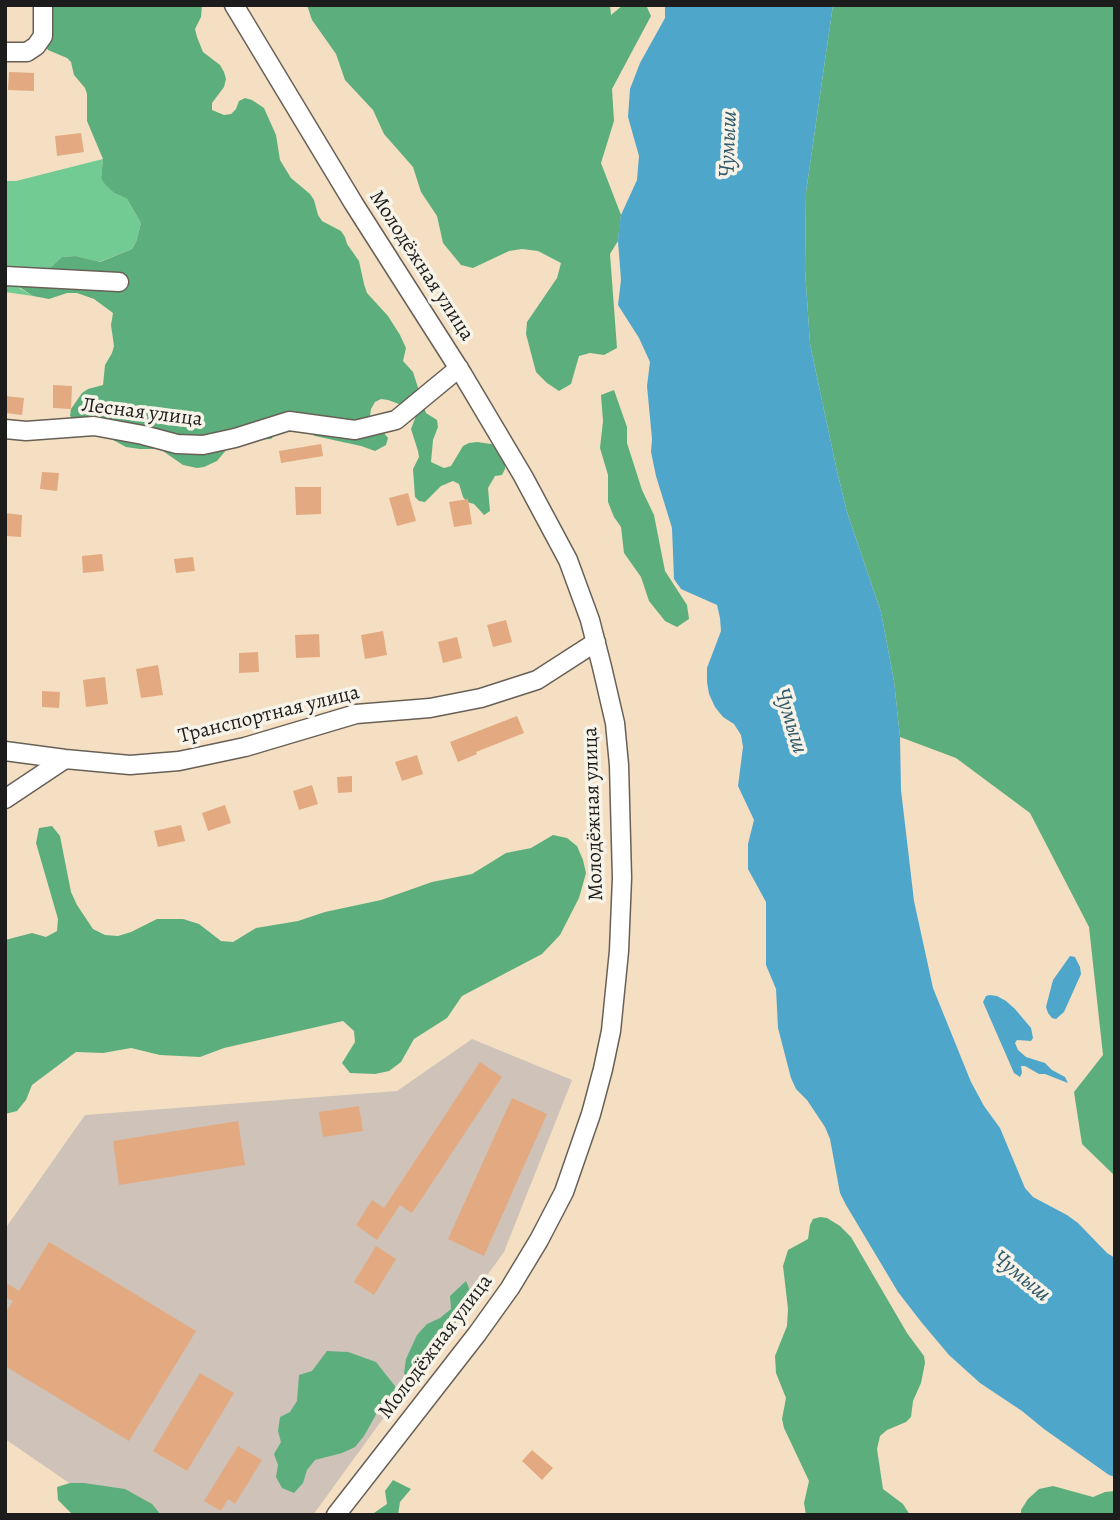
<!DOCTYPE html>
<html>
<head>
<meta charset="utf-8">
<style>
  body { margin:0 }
  #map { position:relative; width:1120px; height:1520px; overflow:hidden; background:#f4dfc2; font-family:Alegreya,serif }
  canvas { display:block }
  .frame { position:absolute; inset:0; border:7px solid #1c1c1c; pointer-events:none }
</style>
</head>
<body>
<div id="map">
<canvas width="1120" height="1520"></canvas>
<div class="frame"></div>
</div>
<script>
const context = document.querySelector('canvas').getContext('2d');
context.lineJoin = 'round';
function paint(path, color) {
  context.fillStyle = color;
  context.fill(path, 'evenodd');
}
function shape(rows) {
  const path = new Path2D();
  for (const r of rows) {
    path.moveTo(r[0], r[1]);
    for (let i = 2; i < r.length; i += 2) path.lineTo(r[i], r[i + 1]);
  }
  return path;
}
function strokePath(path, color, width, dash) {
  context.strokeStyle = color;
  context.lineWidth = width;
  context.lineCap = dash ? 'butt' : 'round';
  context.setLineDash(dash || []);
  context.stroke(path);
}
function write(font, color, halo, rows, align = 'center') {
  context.font = font + ' Alegreya,serif';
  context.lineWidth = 7;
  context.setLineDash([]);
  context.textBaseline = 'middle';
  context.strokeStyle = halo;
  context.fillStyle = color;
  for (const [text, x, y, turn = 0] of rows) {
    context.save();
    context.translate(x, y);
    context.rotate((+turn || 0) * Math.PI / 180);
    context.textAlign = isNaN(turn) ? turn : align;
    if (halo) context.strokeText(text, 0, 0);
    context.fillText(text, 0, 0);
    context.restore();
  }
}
paint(shape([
  [472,1039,572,1080,504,1252,313,1515,116,1515,5,1439,5,1229,85,1115,397,1091]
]), '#cec2b9');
paint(shape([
  [103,159,101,178,114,193,127,199,141,223,136,242,132,249,99,262,76,256,62,257,51,267,19,288,33,296,5,292,5,181,16,181]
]), '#71cb92');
paint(shape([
  [46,5,202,5,201,17,195,29,197,37,203,52,220,65,224,72,226,79,224,87,212,103,212,110,224,115,231,114,236,109,239,101,245,98,252,100,264,108,276,135,280,160,291,178,310,194,314,200,318,215,322,221,341,231,345,237,347,244,359,261,364,284,367,293,388,316,400,335,406,348,403,361,413,372,426,413,437,420,438,427,433,440,431,462,444,468,451,466,463,446,469,443,477,442,498,445,505,455,505,469,502,475,495,476,488,488,490,511,484,515,474,504,467,502,463,497,459,484,453,481,441,486,425,502,419,501,415,497,413,469,419,457,418,451,411,429,416,416,411,404,399,404,388,400,381,399,375,402,371,409,370,416,388,438,386,445,375,451,361,446,315,436,285,424,271,439,247,440,227,449,217,461,204,467,197,468,183,465,160,449,140,449,126,447,113,440,102,429,76,421,70,416,71,409,82,393,88,389,103,385,105,365,112,353,114,346,111,325,113,313,94,299,77,293,67,293,49,299,33,296,19,287,15,282,51,267,62,257,76,256,100,262,132,249,136,242,141,223,127,199,114,193,104,183,101,178,103,159,87,121,87,94,85,88,74,75,71,62,67,58,48,50,44,44],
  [307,5,610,5,611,15,623,5,646,5,651,16,612,89,614,121,601,163,621,215,618,241,610,254,617,348,604,355,590,353,579,356,571,384,559,391,547,383,536,372,526,334,527,322,557,278,561,263,538,251,522,249,509,251,473,268,461,265,443,243,437,216,421,192,413,167,384,134,373,110,345,80,336,54,312,20],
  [833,5,1115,5,1115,1176,1082,1144,1074,1092,1103,1055,1089,927,1030,813,956,758,900,737,894,681,881,612,847,512,837,471,810,344,805,269,806,192],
  [614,390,627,427,627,443,642,490,654,515,665,571,687,605,689,619,677,627,665,621,649,601,641,577,624,553,621,527,614,517,608,502,608,475,600,448,603,421,601,395],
  [52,826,60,836,71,892,77,905,93,929,105,935,118,936,131,932,157,919,183,919,199,924,221,941,233,942,256,928,298,921,325,912,381,900,432,882,472,874,506,853,531,848,553,835,567,838,577,846,583,860,586,873,579,898,560,935,542,954,462,996,447,1018,414,1039,401,1062,389,1071,375,1074,350,1073,342,1063,355,1042,354,1031,343,1021,224,1048,200,1057,160,1055,131,1048,103,1053,76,1052,32,1085,26,1100,17,1111,5,1114,5,940,32,933,46,937,57,931,58,919,36,843,39,828],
  [820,1217,827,1218,840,1226,851,1237,907,1333,924,1356,925,1363,921,1383,913,1401,911,1417,906,1422,887,1430,880,1436,877,1449,883,1489,903,1504,910,1515,806,1515,804,1503,809,1481,784,1428,782,1419,786,1398,776,1373,775,1356,787,1326,788,1309,783,1266,788,1250,808,1239,810,1225,813,1219],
  [466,1281,475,1302,456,1322,424,1376,411,1383,404,1373,406,1359,417,1335,427,1324,440,1318,451,1309,450,1296],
  [327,1351,348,1352,376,1362,395,1386,400,1400,392,1411,378,1411,364,1436,355,1447,342,1453,315,1460,307,1470,303,1483,294,1493,282,1488,276,1477,278,1465,274,1454,281,1442,278,1431,280,1417,290,1412,297,1401,299,1375,312,1371],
  [393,1480,411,1489,400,1502,398,1515,371,1515,387,1504,385,1491],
  [70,1483,84,1483,125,1489,152,1504,161,1515,73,1515,58,1500,57,1487],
  [1053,1486,1093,1497,1105,1492,1115,1491,1115,1515,1021,1515,1021,1510,1028,1499,1039,1489]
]), '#5caf7c');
paint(shape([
  [665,5,833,5,806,192,805,269,810,344,837,471,847,512,881,612,894,681,900,737,901,790,914,901,933,988,971,1082,984,1106,1000,1128,1025,1188,1033,1197,1067,1215,1078,1223,1107,1253,1115,1258,1115,1477,1109,1475,1044,1429,1022,1411,980,1383,949,1355,922,1323,898,1292,846,1205,840,1193,830,1139,825,1127,807,1100,796,1089,791,1078,778,1028,776,989,766,965,766,902,748,869,748,844,754,820,738,786,743,747,741,735,734,724,723,717,715,707,709,694,707,682,707,668,721,631,720,618,717,605,681,589,674,579,672,528,656,476,651,452,652,439,647,386,650,362,639,338,618,305,621,280,618,241,619,228,621,215,637,180,639,156,628,117,630,89,640,63,665,18],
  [1070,956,1075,957,1080,967,1081,974,1064,1012,1056,1019,1052,1018,1048,1013,1046,1007,1053,980],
  [990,995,997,996,1006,1001,1015,1009,1031,1028,1033,1038,1031,1041,1017,1040,1015,1043,1018,1050,1026,1057,1045,1063,1052,1070,1065,1077,1068,1083,1045,1074,1039,1074,1025,1066,1021,1066,1022,1073,1020,1077,1014,1073,983,1002,986,996]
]), '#4ea6cb');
paint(shape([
  [9,72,34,73,34,91,8,90],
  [81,133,84,152,57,156,55,136],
  [53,385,72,386,71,409,53,408],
  [5,396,24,398,22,415,5,413],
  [321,444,323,456,281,463,279,451],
  [42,472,59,473,57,491,40,489],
  [295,487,321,487,321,514,296,515],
  [408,493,416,521,397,526,389,498],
  [468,499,472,524,454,527,449,502],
  [5,513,22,515,21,537,5,536],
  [102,554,104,571,83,573,82,556],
  [193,557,195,571,176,573,174,559],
  [506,620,512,642,493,647,487,625],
  [383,631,387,655,365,659,361,635],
  [319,634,320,657,296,658,295,635],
  [457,637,462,658,443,663,438,642],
  [258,652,259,672,239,673,239,653],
  [158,665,163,695,141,698,136,669],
  [105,677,108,704,86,707,83,680],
  [42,691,60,692,59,708,42,707],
  [517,716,524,733,476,752,477,754,458,762,450,742],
  [417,755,423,774,402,781,395,762],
  [352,776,352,792,338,793,337,777],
  [312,785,318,804,299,810,293,791],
  [225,805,231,823,208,831,202,813],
  [181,825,185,841,158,847,154,831],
  [480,1062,502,1077,412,1213,400,1205,377,1240,356,1225,372,1200,384,1208],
  [512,1098,547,1114,484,1256,448,1239],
  [359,1106,363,1131,323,1137,319,1112],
  [238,1121,245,1165,119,1185,113,1141],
  [49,1242,196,1331,129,1441,5,1366,5,1313,13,1301,5,1297,5,1282,19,1291],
  [376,1246,396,1259,374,1295,354,1282],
  [200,1373,234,1393,187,1471,153,1451],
  [238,1446,262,1460,235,1504,228,1499,221,1511,204,1501],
  [532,1450,553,1468,542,1480,522,1461]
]), '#e3aa81');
const minor = shape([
  [234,5,354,204,463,375,523,476,568,560,590,620,602,667,615,723,619,765,622,878,619,951,611,1031,603,1069,591,1114,564,1192,539,1240,510,1288,477,1334,336,1515],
  [5,52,27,52,36,46,43,36,43,5],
  [5,276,119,282],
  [5,429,26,431,94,426,143,435,177,444,203,445,235,438,289,421,355,430,396,420,459,368],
  [5,751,65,759,130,765,179,761,245,747,356,714,430,708,481,698,537,680,596,642],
  [5,799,65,759]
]);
strokePath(minor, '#686056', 21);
strokePath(minor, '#fff', 18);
write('21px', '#1c1c1c', '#f7f3e8', [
  ["Молодёжная улица",421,266,57],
  ["Лесная улица",142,413,7],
  ["Транспортная улица",269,715,-14],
  ["Молодёжная улица",594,814,-92],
  ["Молодёжная улица",436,1347,-53]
]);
write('italic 23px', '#325a6b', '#f7f3e8', [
  ["Чумыш",729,144,-88],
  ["Чумыш",790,721,73],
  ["Чумыш",1021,1277,39]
]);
</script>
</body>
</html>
